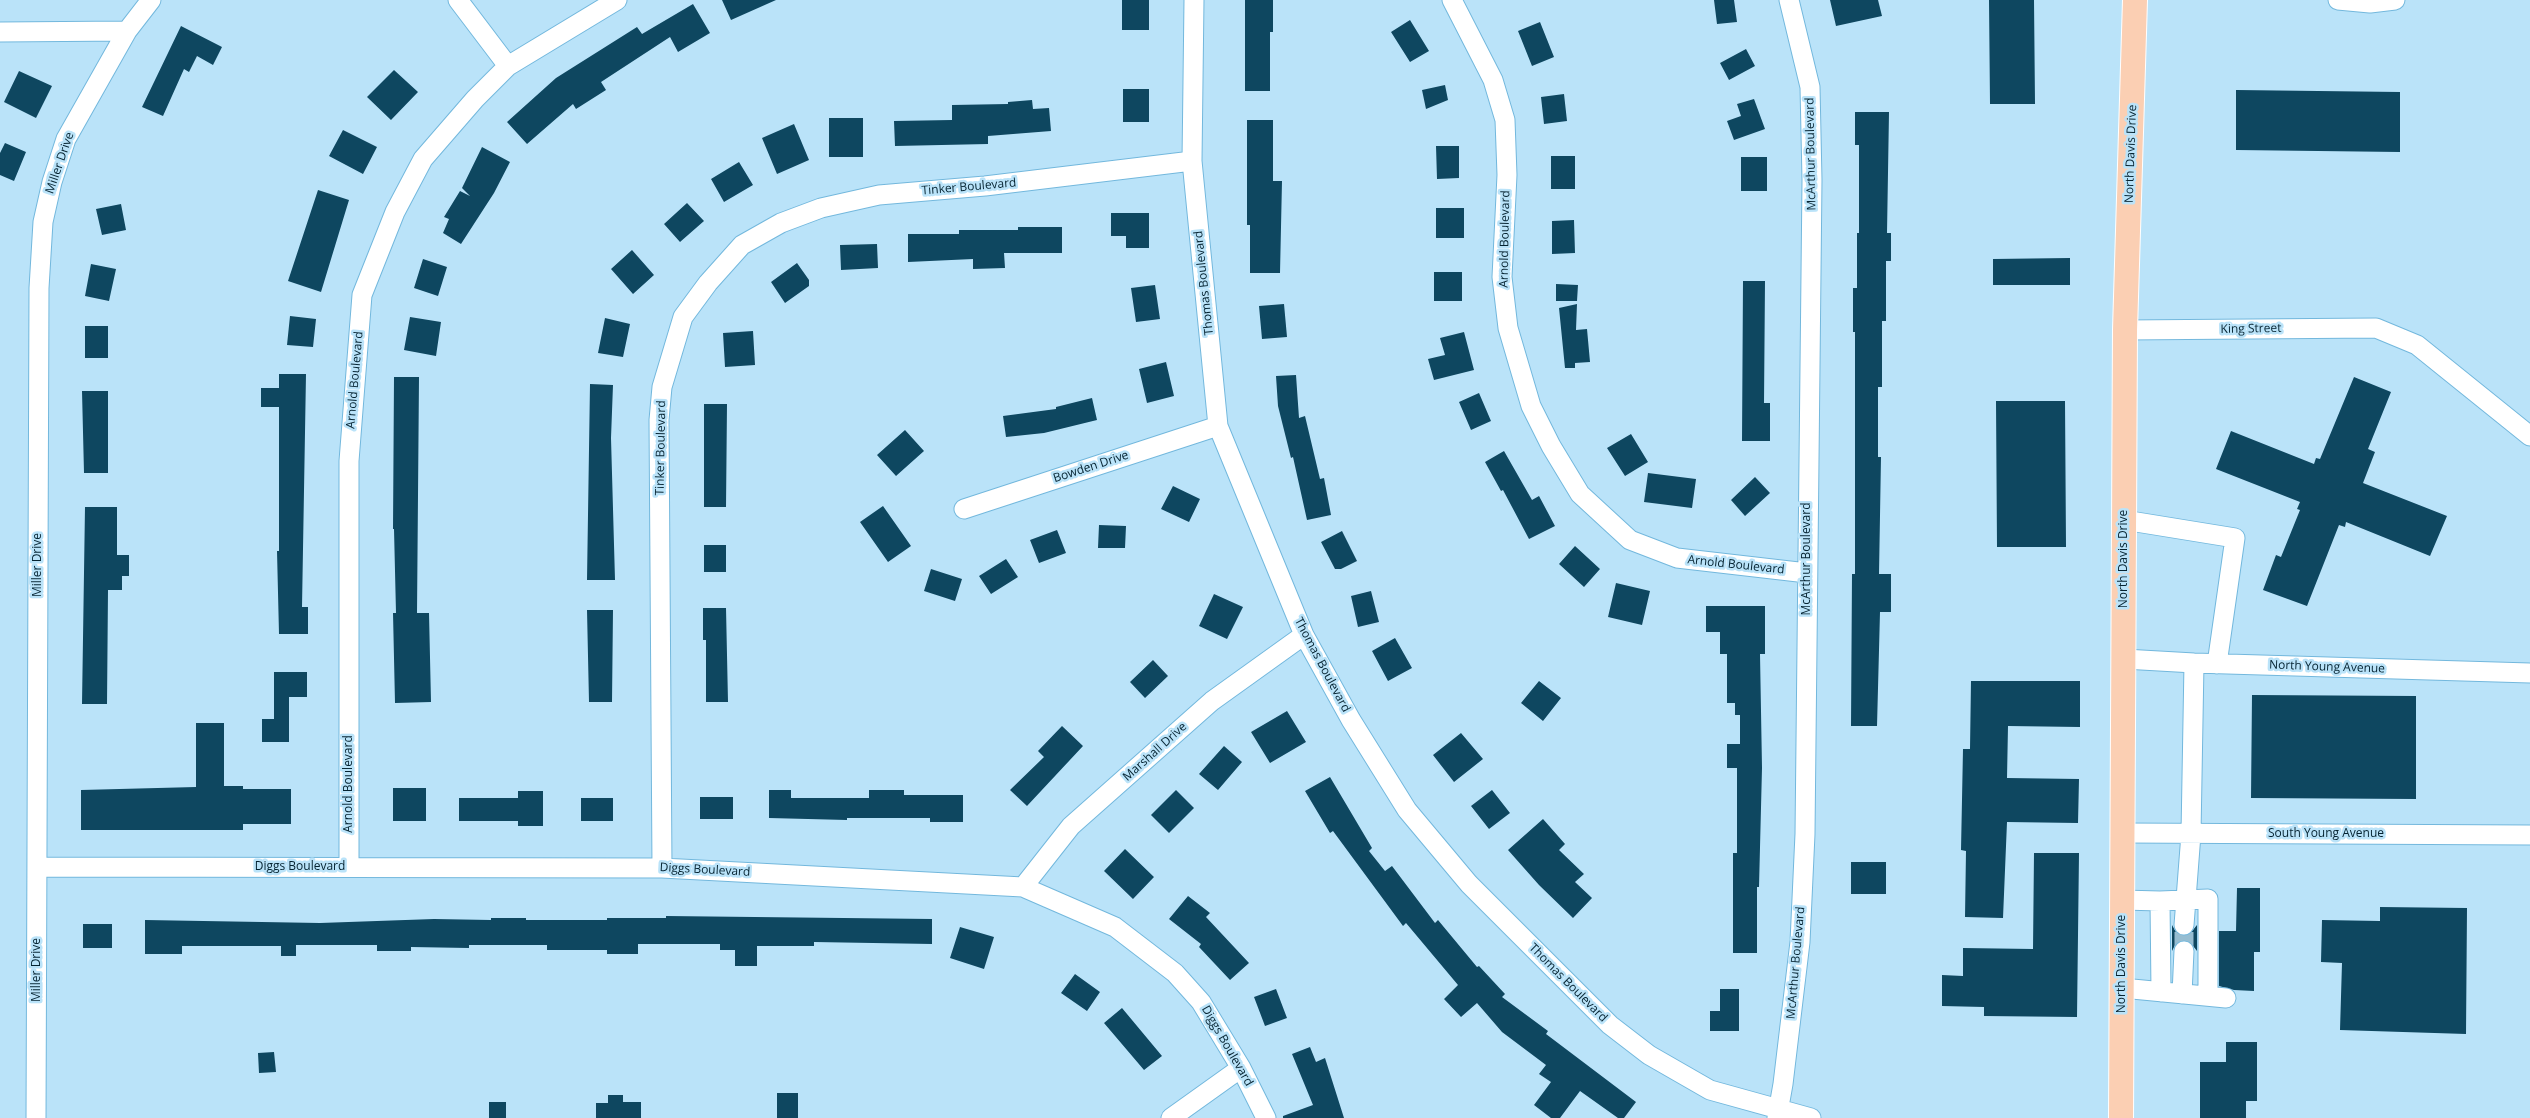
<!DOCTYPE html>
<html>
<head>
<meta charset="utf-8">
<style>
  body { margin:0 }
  canvas { display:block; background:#bae3f9 }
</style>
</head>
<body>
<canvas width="2530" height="1118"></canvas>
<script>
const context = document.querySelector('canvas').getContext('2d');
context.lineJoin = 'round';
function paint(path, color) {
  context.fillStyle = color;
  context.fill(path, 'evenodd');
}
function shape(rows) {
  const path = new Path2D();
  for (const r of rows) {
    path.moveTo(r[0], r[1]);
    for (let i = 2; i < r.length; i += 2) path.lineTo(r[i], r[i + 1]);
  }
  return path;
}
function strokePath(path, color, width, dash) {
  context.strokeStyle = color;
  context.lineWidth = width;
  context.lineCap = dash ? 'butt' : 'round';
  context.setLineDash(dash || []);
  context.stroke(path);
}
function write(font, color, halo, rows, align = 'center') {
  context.font = font + ' "Open Sans",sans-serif';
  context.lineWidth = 5;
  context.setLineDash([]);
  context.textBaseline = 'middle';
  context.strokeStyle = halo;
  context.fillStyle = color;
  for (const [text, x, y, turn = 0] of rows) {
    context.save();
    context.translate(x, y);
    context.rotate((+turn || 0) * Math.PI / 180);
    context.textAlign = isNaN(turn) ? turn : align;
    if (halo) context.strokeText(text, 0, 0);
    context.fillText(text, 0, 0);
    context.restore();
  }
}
paint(shape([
  [722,0,776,0,731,20],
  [1122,0,1149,0,1149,30,1122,30],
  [1245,0,1273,0,1273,32,1270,32,1270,91,1245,91],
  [1714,0,1734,0,1737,22,1717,24],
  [1830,0,1878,0,1882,16,1836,26],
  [1989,0,2034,0,2035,104,1990,104],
  [693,4,710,33,678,52,670,37,601,82,606,90,576,109,573,104,527,144,507,122,556,78,637,27,642,34],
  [1410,20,1429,51,1410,62,1391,32],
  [1540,22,1554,57,1532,66,1518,31],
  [181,26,222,47,213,65,197,56,189,72,184,69,163,116,142,107],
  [1746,49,1755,66,1729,80,1720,63],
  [394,70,418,92,391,120,367,97],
  [19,71,52,86,36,118,4,102],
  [1445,85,1448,100,1426,109,1422,90],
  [1123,89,1149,89,1149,122,1123,122],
  [2236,90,2400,92,2400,152,2236,150],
  [1564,94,1567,121,1544,124,1541,97],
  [1754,99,1765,129,1734,140,1727,121,1741,116,1737,104],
  [1032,100,1033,109,1049,108,1051,131,988,136,988,144,895,146,894,121,952,120,952,105,1008,104,1008,102],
  [1855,112,1889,112,1887,233,1891,233,1891,261,1886,261,1886,321,1882,321,1882,387,1878,387,1878,457,1881,457,1879,574,1891,574,1891,612,1880,612,1877,726,1851,726,1852,574,1855,574,1855,332,1853,332,1853,288,1857,288,1857,233,1859,233,1859,145,1855,145],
  [829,118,863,118,863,157,829,157],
  [1247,120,1273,120,1273,181,1282,181,1280,273,1250,273,1250,225,1247,225],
  [794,124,809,160,777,174,762,138],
  [343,130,377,147,363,174,329,156],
  [5,143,26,152,14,181,0,175,0,153],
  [1436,146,1459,146,1459,178,1437,179],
  [482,147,510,162,494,193,461,244,443,233,449,219,444,217,460,191,470,196,462,188],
  [1551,156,1575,156,1575,189,1551,189],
  [1741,157,1767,157,1767,191,1741,191],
  [739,162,753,185,724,202,711,179],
  [318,190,349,200,321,292,288,281],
  [687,203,704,221,680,242,664,224],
  [121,204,126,230,102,235,96,209],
  [1436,208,1464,208,1464,238,1436,238],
  [1111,213,1149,213,1149,248,1126,248,1126,236,1111,236],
  [1574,220,1575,253,1552,254,1552,221],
  [1018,227,1062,227,1062,253,1004,253,1005,268,973,269,973,259,908,262,908,234,959,234,959,230,1018,230],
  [877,244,878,268,841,270,840,245],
  [632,250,654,275,633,294,611,269],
  [2070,258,2070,285,1993,285,1993,259],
  [423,259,447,267,438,296,414,288],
  [797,263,809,280,809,286,785,303,771,282],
  [91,264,116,269,109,301,85,296],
  [1434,272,1462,272,1462,301,1434,301],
  [1743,281,1765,281,1764,403,1770,403,1770,441,1742,441],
  [1556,284,1578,285,1577,301,1556,301],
  [1155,285,1160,319,1136,322,1131,288],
  [1284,304,1287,337,1262,339,1259,306],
  [1577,304,1576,330,1587,329,1590,362,1575,363,1575,368,1565,368,1559,308],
  [290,316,316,319,313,347,287,345],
  [410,317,441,322,436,356,404,350],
  [605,318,630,324,623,357,598,353],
  [85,326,108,326,108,358,85,358],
  [753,331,755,365,725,367,723,333],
  [1464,332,1474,370,1434,380,1428,359,1445,355,1440,338],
  [1166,362,1174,396,1147,403,1139,369],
  [279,374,306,374,302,607,308,607,308,634,279,634,277,551,279,551,279,407,261,407,261,388,279,388],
  [1296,375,1299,418,1305,416,1320,479,1324,478,1331,515,1307,520,1293,457,1291,458,1278,406,1276,376],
  [394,377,419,377,417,613,429,613,431,702,395,703,393,613,396,613,394,529,393,529],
  [2354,377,2391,392,2368,449,2375,452,2363,483,2447,516,2430,556,2346,522,2345,527,2339,525,2307,606,2263,590,2276,555,2281,557,2300,510,2297,509,2300,502,2216,469,2231,431,2314,464,2316,458,2320,459],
  [590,384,613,385,611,438,615,580,587,580],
  [82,391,108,391,108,473,84,473],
  [1479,393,1491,421,1471,430,1459,402],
  [1092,398,1097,420,1044,433,1006,437,1003,416,1056,409,1056,407],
  [1996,401,2065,401,2066,547,1997,547],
  [704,404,727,404,726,507,704,507],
  [905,430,924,451,896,476,877,455],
  [1631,434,1648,462,1625,476,1607,448],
  [1504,451,1532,500,1539,496,1555,526,1529,539,1503,490,1501,491,1485,462],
  [1648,473,1696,479,1692,508,1644,502],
  [1755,477,1770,493,1745,516,1731,500],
  [1173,486,1200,499,1189,522,1161,509],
  [883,506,911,546,888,562,860,522],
  [85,507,117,507,117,555,129,555,129,576,122,576,122,590,108,590,107,704,82,704],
  [1099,525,1126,526,1125,548,1098,548],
  [1057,530,1066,553,1039,563,1030,540],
  [1342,531,1357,561,1341,569,1335,569,1321,542],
  [704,545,726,545,726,572,704,572],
  [1575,546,1600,569,1584,587,1559,564],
  [1006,559,1018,577,991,594,979,576],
  [931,569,962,579,955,601,924,591],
  [1616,583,1650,591,1642,625,1608,617],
  [1371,591,1379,622,1358,627,1351,596],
  [1214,594,1243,607,1227,639,1199,626],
  [1706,606,1765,606,1765,654,1760,654,1762,768,1759,887,1757,887,1757,953,1733,953,1733,853,1737,853,1737,768,1727,768,1727,744,1740,744,1740,715,1735,715,1735,703,1727,703,1727,654,1720,654,1720,632,1706,632],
  [703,608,726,608,728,702,706,702,706,640,703,640],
  [587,610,613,610,612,702,589,702],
  [1395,638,1412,668,1388,681,1372,651],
  [1153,660,1168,676,1145,698,1130,682],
  [274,672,307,672,307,697,289,697,289,742,262,742,262,719,274,719],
  [1539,681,1561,698,1543,721,1521,703],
  [1971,681,2080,681,2080,727,2008,726,2007,778,2079,779,2078,823,2007,822,2003,918,1965,917,1966,851,1961,850,1963,749,1970,749],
  [2252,695,2416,696,2416,799,2251,798],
  [1287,711,1306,742,1270,763,1251,732],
  [196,723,224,723,224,786,243,786,243,789,291,789,291,824,243,824,243,830,81,830,81,790,196,787],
  [1062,726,1083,746,1027,806,1010,790,1044,757,1038,751],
  [1461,733,1483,759,1454,782,1433,755],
  [1224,746,1242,762,1218,790,1199,774],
  [1330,777,1372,848,1369,851,1385,871,1392,866,1435,923,1438,920,1477,967,1479,966,1505,994,1502,997,1548,1031,1546,1034,1636,1102,1624,1118,1618,1118,1580,1091,1560,1118,1551,1118,1534,1105,1551,1082,1539,1074,1546,1065,1502,1032,1477,1003,1461,1017,1444,999,1458,985,1406,923,1403,926,1333,831,1330,833,1305,791],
  [393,788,426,788,426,821,393,821],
  [769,790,791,790,791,798,869,798,869,790,904,790,904,795,963,795,963,822,930,822,930,818,847,818,847,820,769,818],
  [1176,790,1194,808,1169,833,1151,815],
  [1492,790,1510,813,1489,829,1471,806],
  [518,791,543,791,543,826,518,826,518,821,459,821,459,798,518,798],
  [700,797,733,797,733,819,700,819],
  [581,798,613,798,613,821,581,821],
  [1543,819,1565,844,1559,850,1584,874,1575,882,1592,898,1573,918,1539,885,1508,850],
  [1125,849,1154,877,1133,899,1104,871],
  [2034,853,2079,853,2077,1017,1984,1016,1984,1007,1942,1006,1942,975,1963,976,1963,948,2033,949],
  [1851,862,1886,862,1886,894,1851,894],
  [2237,888,2260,888,2260,952,2254,952,2254,991,2234,990,2219,986,2219,931,2236,931],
  [1188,896,1210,913,1206,917,1249,963,1230,980,1199,947,1201,944,1169,919],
  [2380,907,2467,908,2466,1034,2340,1030,2342,963,2321,962,2322,920,2380,921],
  [666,916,932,919,932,944,814,942,814,946,757,946,757,966,735,966,735,950,720,950,720,944,638,944,638,954,607,954,607,950,547,950,547,945,469,945,469,948,411,947,411,951,377,951,377,945,296,945,296,956,281,956,281,946,182,946,182,954,145,954,145,920,320,923,434,919,491,920,491,918,526,918,526,920,607,920,607,918,666,918],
  [83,924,112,924,112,948,83,948],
  [2172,925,2177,934,2184,936,2189,935,2197,925,2197,951,2190,942,2184,940,2175,945,2172,951],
  [960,927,994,937,984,969,950,958],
  [1075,974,1100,992,1087,1011,1061,993],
  [1276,989,1287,1018,1265,1026,1254,997],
  [1720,989,1739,989,1739,1031,1710,1031,1710,1011,1720,1011],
  [1122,1008,1162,1056,1144,1070,1104,1023],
  [2226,1042,2257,1042,2257,1101,2246,1101,2246,1118,2200,1118,2200,1062,2226,1062],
  [1310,1047,1316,1062,1325,1058,1344,1118,1283,1118,1283,1116,1313,1105,1292,1054],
  [274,1052,276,1072,259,1073,258,1053],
  [777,1093,798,1093,798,1118,777,1118],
  [608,1095,623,1095,623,1102,641,1102,641,1118,596,1118,596,1103,608,1103],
  [489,1102,506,1102,506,1118,489,1118]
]), '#0e4760');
strokePath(shape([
  [2184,951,2184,925]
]), '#96bdd1', 19, [19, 9]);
const minor = shape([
  [458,0,508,66],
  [1194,0,1192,161,1218,426,1304,635,1351,720,1407,810,1469,884,1610,1025,1649,1055,1710,1090,1811,1118],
  [1452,0,1493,80,1505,120,1507,175,1502,277,1508,328,1531,406,1551,446,1580,494,1630,540,1677,558,1807,573],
  [2338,0,2370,3,2395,0],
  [0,32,127,31,151,0],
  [2125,330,2376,328,2417,345,2530,436],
  [964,509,1218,426],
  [2124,520,2235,538,2217,664],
  [2124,659,2194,663,2530,673],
  [2123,833,2530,835],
  [38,867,662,868,1023,887,1115,927,1175,973,1201,1002,1241,1068,1266,1118],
  [349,867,349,461,362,295,395,212,423,159,475,99,508,66,617,0],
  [662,868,659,420,662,387,683,317,708,283,742,245,781,223,821,208,879,195,985,186,1192,161],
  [1023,887,1071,826,1212,701,1304,635],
  [2122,900,2160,901,2161,992],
  [2160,901,2208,899,2208,996],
  [2184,925,2191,834,2194,663],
  [2122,988,2226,998],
  [2182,994,2184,951],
  [36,1118,39,288,43,222,52,182,66,139,127,31],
  [1171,1118,1241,1068],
  [1777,1118,1783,1084,1800,942,1805,834,1812,180,1810,87,1789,0]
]);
const major = shape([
  [2121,1118,2125,330,2135,0]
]);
strokePath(minor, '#73b8dd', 21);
strokePath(major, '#fff', 26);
strokePath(minor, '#fff', 19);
strokePath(major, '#fbcfb3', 24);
write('12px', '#052331', '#bae3f9', [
  ["McArthur Boulevard",1811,154,-91],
  ["North Davis Drive",2131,154,-88],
  ["Miller Drive",60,163,-71],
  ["Tinker Boulevard",969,187,-5],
  ["Arnold Boulevard",1505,239,-89],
  ["Thomas Boulevard",1204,283,-96],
  ["King Street",2251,329,-1],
  ["Arnold Boulevard",355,380,-85],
  ["Tinker Boulevard",661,448,-89],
  ["Bowden Drive",1091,467,-18],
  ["McArthur Boulevard",1807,559,-90],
  ["North Davis Drive",2124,559,-90],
  ["Miller Drive",38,565,-90],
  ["Arnold Boulevard",1736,565,6],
  ["Thomas Boulevard",1322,665,62],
  ["North Young Avenue",2327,667,2],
  ["Marshall Drive",1155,752,-42],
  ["Arnold Boulevard",349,784,-90],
  ["South Young Avenue",2326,834],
  ["Diggs Boulevard",300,867],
  ["Diggs Boulevard",705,870,3],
  ["McArthur Boulevard",1796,963,-85],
  ["North Davis Drive",2122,964,-90],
  ["Miller Drive",37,970,-90],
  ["Thomas Boulevard",1568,983,45],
  ["Diggs Boulevard",1227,1046,60]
]);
</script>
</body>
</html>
